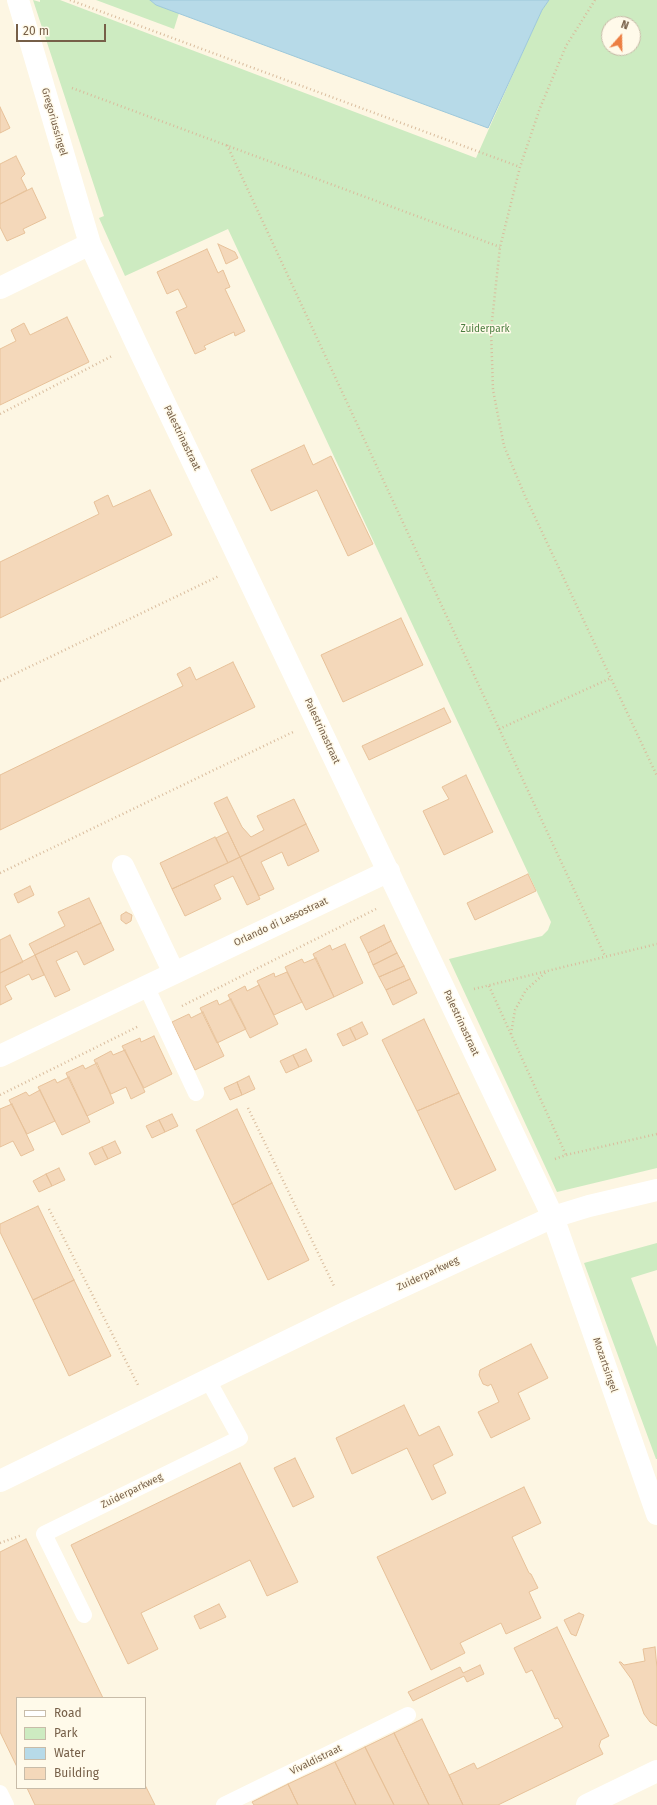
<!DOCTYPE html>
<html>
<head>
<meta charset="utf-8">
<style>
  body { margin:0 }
  #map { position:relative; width:657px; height:1805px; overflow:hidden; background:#fdf6e3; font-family:"Fira Sans",sans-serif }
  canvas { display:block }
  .legend { position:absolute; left:16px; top:1697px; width:130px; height:92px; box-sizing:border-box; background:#fffaea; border:1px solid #c8bca9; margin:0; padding:5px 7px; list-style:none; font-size:12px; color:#765f48 }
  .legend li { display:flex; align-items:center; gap:8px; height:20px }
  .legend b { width:20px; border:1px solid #c8bca9 }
  .north { position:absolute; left:601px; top:16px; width:40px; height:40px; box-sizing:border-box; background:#fffaea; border:1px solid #c8bca9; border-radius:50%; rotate:20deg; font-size:11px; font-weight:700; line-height:16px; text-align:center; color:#765f48 }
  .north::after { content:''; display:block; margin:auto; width:14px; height:18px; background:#ec7f43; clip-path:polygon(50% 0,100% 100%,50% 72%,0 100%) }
  .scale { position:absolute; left:16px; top:24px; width:90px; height:18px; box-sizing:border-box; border:2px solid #765f48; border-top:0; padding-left:5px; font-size:12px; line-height:14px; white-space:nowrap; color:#765f48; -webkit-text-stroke:3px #fffaea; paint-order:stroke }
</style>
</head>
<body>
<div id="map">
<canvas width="657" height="1805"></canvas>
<ul class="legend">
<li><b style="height:5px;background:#fff"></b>Road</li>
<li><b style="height:11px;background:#cdebc1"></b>Park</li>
<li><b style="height:11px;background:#b7dae8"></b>Water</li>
<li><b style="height:11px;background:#f4d8ba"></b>Building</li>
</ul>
<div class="north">N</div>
<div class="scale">20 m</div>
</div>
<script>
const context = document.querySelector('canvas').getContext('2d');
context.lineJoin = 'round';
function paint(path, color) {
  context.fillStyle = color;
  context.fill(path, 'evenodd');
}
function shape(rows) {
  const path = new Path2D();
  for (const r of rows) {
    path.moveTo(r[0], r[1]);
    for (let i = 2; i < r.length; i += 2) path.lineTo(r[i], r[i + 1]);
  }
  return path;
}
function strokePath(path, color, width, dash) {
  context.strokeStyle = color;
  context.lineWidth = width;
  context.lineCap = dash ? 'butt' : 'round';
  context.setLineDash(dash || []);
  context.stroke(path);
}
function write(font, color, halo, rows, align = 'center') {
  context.font = font + ' "Fira Sans",sans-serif';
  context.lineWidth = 3;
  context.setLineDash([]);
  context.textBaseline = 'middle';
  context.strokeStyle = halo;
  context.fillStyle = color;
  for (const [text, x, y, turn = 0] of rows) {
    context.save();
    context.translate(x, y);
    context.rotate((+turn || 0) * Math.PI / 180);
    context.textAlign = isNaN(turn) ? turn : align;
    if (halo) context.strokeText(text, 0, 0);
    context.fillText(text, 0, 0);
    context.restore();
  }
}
paint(shape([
  [33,0,40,2,40,0,60,0,476,158,521,56,542,10,549,0,657,0,657,1168,557,1192,449,959,542,936,548,930,551,922,228,229,125,276,99,218,104,216],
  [609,24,633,24,633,48,609,48],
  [96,0,150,0,156,5,179,13,174,29],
  [657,1243,657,1270,631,1278,657,1347,657,1459,656,1459,584,1263]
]), '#cdebc1');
const water = shape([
  [150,0,549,0,542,10,488,128,156,5,150,0]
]);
paint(water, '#b7dae8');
strokePath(water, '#9dc8da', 1);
const building = shape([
  [0,107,10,128,0,133,0,107],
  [16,156,25,174,21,178,27,190,0,204,0,164,16,156],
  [32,188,46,218,23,229,25,233,7,241,0,227,0,204,32,188],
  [218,244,235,252,238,258,226,264,218,244],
  [207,249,218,273,223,270,230,287,225,289,245,331,235,336,234,332,204,346,206,349,195,354,176,312,187,307,178,289,167,294,157,272,207,249],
  [67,317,89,362,0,405,0,349,16,341,11,330,24,323,30,335,67,317],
  [304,445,313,465,331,456,373,544,348,556,317,490,271,511,251,470,304,445],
  [150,490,172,535,0,618,0,562,99,514,94,502,108,495,113,507,150,490],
  [401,618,423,665,343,702,321,655,401,618],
  [233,662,255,707,0,830,0,775,183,686,177,674,190,667,196,680,233,662],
  [444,708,451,722,369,760,362,746,444,708],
  [466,775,493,832,444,855,423,811,449,799,442,787,466,775],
  [227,797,242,827,251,837,264,830,257,816,294,799,306,824,240,857,214,803,227,797],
  [306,824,319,851,288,866,282,852,261,862,274,889,259,896,240,857,306,824],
  [228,832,240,857,228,863,216,838,228,832],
  [215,837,228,863,172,889,160,863,215,837],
  [240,857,260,899,247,905,233,876,214,885,221,899,185,916,172,889,240,857],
  [528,874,536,891,475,920,467,903,528,874],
  [30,886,34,895,18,903,14,894,30,886],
  [89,898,101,923,35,955,29,944,65,926,58,912,89,898],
  [126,912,132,915,131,921,126,924,121,920,121,915,126,912],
  [101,923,114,950,84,965,77,951,56,961,70,990,55,997,35,955,101,923],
  [384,925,391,941,368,953,360,937,384,925],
  [10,935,23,962,0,973,0,940,10,935],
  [391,941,397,953,373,965,368,953,391,941],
  [345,944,363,983,334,997,313,954,330,945,332,950,345,944],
  [397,953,404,966,379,977,373,965,397,953],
  [35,955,44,975,32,980,29,974,5,986,12,999,0,1005,0,973,35,955],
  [316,958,334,997,306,1010,285,967,302,959,304,963,316,958],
  [404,966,410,979,386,990,379,977,404,966],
  [287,972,302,1002,274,1015,257,981,274,973,275,977,287,972],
  [410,979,417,993,393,1005,386,990,410,979],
  [259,985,278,1024,250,1038,228,995,245,986,247,991,259,985],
  [231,999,246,1029,217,1043,200,1008,217,1000,219,1005,231,999],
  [203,1012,224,1056,195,1070,172,1022,189,1014,191,1018,203,1012],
  [424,1019,459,1093,417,1111,382,1040,424,1019],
  [362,1022,368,1034,356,1040,350,1028,362,1022],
  [350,1028,356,1040,343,1046,337,1034,350,1028],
  [154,1036,172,1074,144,1088,122,1046,140,1038,141,1042,154,1036],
  [306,1049,312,1061,299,1067,293,1055,306,1049],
  [125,1050,145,1092,131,1099,126,1087,111,1094,94,1060,111,1051,113,1055,125,1050],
  [293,1055,299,1067,286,1073,280,1061,293,1055],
  [97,1063,114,1103,87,1116,66,1073,83,1065,85,1069,97,1063],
  [249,1076,255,1089,242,1095,237,1082,249,1076],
  [69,1077,90,1122,62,1135,38,1087,55,1079,57,1083,69,1077],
  [237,1082,242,1095,230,1100,224,1088,237,1082],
  [40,1090,55,1121,27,1134,9,1100,26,1092,29,1096,40,1090],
  [459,1093,496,1170,455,1190,417,1111,459,1093],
  [12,1104,34,1150,21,1156,13,1141,0,1147,0,1109,12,1104],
  [237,1109,272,1183,232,1205,196,1130,237,1109],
  [172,1114,178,1126,165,1132,159,1120,172,1114],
  [159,1120,165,1132,152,1138,146,1126,159,1120],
  [115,1141,121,1153,108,1159,102,1147,115,1141],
  [102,1147,108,1159,95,1165,89,1153,102,1147],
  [59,1168,65,1180,52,1186,46,1174,59,1168],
  [46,1174,52,1186,39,1192,33,1181,46,1174],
  [272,1183,309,1260,268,1280,232,1205,272,1183],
  [38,1206,74,1280,33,1300,0,1232,0,1224,38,1206],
  [74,1280,111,1356,69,1376,33,1300,74,1280],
  [531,1344,548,1378,518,1393,530,1419,491,1438,478,1412,499,1402,491,1384,488,1386,483,1384,479,1375,480,1370,531,1344],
  [404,1405,419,1436,439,1426,453,1455,433,1465,446,1493,432,1500,407,1448,352,1474,336,1438,404,1405],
  [295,1458,314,1497,293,1507,274,1468,295,1458],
  [240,1463,298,1582,267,1596,250,1560,141,1613,158,1649,128,1664,71,1545,240,1463],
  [524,1487,541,1523,512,1537,529,1573,531,1574,538,1588,529,1592,541,1618,506,1634,501,1623,460,1643,465,1653,431,1670,377,1557,524,1487],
  [26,1539,103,1698,17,1698,17,1767,0,1732,0,1552,26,1539],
  [219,1604,226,1617,200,1629,194,1616,219,1604],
  [579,1613,584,1615,576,1636,571,1634,564,1620,579,1613],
  [557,1627,609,1736,601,1740,599,1746,603,1754,498,1805,463,1805,449,1775,474,1763,477,1769,563,1727,558,1718,555,1719,532,1670,526,1673,514,1648,557,1627],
  [655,1647,657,1668,657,1726,650,1722,644,1714,632,1680,619,1662,621,1662,624,1665,645,1661,643,1649,655,1647],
  [480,1665,484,1674,467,1682,464,1676,413,1701,408,1692,460,1667,463,1673,480,1665],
  [422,1719,449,1775,463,1805,429,1805,394,1733,422,1719],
  [394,1733,429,1805,394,1805,365,1747,394,1733],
  [365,1747,394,1805,356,1805,335,1762,365,1747],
  [335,1762,356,1805,298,1805,288,1784,335,1762],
  [288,1784,298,1805,254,1805,252,1802,288,1784],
  [145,1785,155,1805,35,1805,27,1788,145,1788,145,1785]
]);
paint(building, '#f4d8ba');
strokePath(building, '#e7c199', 1);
strokePath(shape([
  [70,0,520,167],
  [595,0,566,46,540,108,520,167,500,247,491,330,493,390,504,446,525,496,657,776],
  [72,88,500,247],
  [227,145,605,956],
  [0,414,112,356],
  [0,681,219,576],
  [499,729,611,678],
  [0,873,293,732],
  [489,986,566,1155],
  [474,989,657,944],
  [182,1006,376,909],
  [511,1034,515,1010,526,990,547,971],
  [0,1095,139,1026],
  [248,1108,335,1288],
  [555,1159,566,1155,657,1134],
  [49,1209,138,1385],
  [0,1543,22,1535]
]), '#d9bc9d', 2.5, [1, 3]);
strokePath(shape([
  [146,986,196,1093],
  [84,1615,44,1534,240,1438,208,1380],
  [0,1793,6,1805],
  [224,1805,408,1715]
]), '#fff', 16);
strokePath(shape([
  [18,0,90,244,136,343,553,1217,657,1514],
  [0,288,90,244],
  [123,866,174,973],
  [0,1056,389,871],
  [587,1805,657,1771]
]), '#fff', 22);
strokePath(shape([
  [0,1481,347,1312,553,1217,589,1206,657,1190]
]), '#fff', 22);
write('10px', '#765f48', '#fffaea', [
  ["Gregoriussingel",54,122,74],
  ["Palestrinastraat",182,438,64],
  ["Palestrinastraat",322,731,65],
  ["Orlando di Lassostraat",281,922,-25],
  ["Palestrinastraat",461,1023,65],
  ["Zuiderparkweg",428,1274,-25],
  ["Mozartsingel",605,1365,71],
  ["Zuiderparkweg",132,1491,-26],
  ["Vivaldistraat",316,1760,-26]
]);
write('10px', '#4a7d3f', '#fffaea', [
  ["Zuiderpark",485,329]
]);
</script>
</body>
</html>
